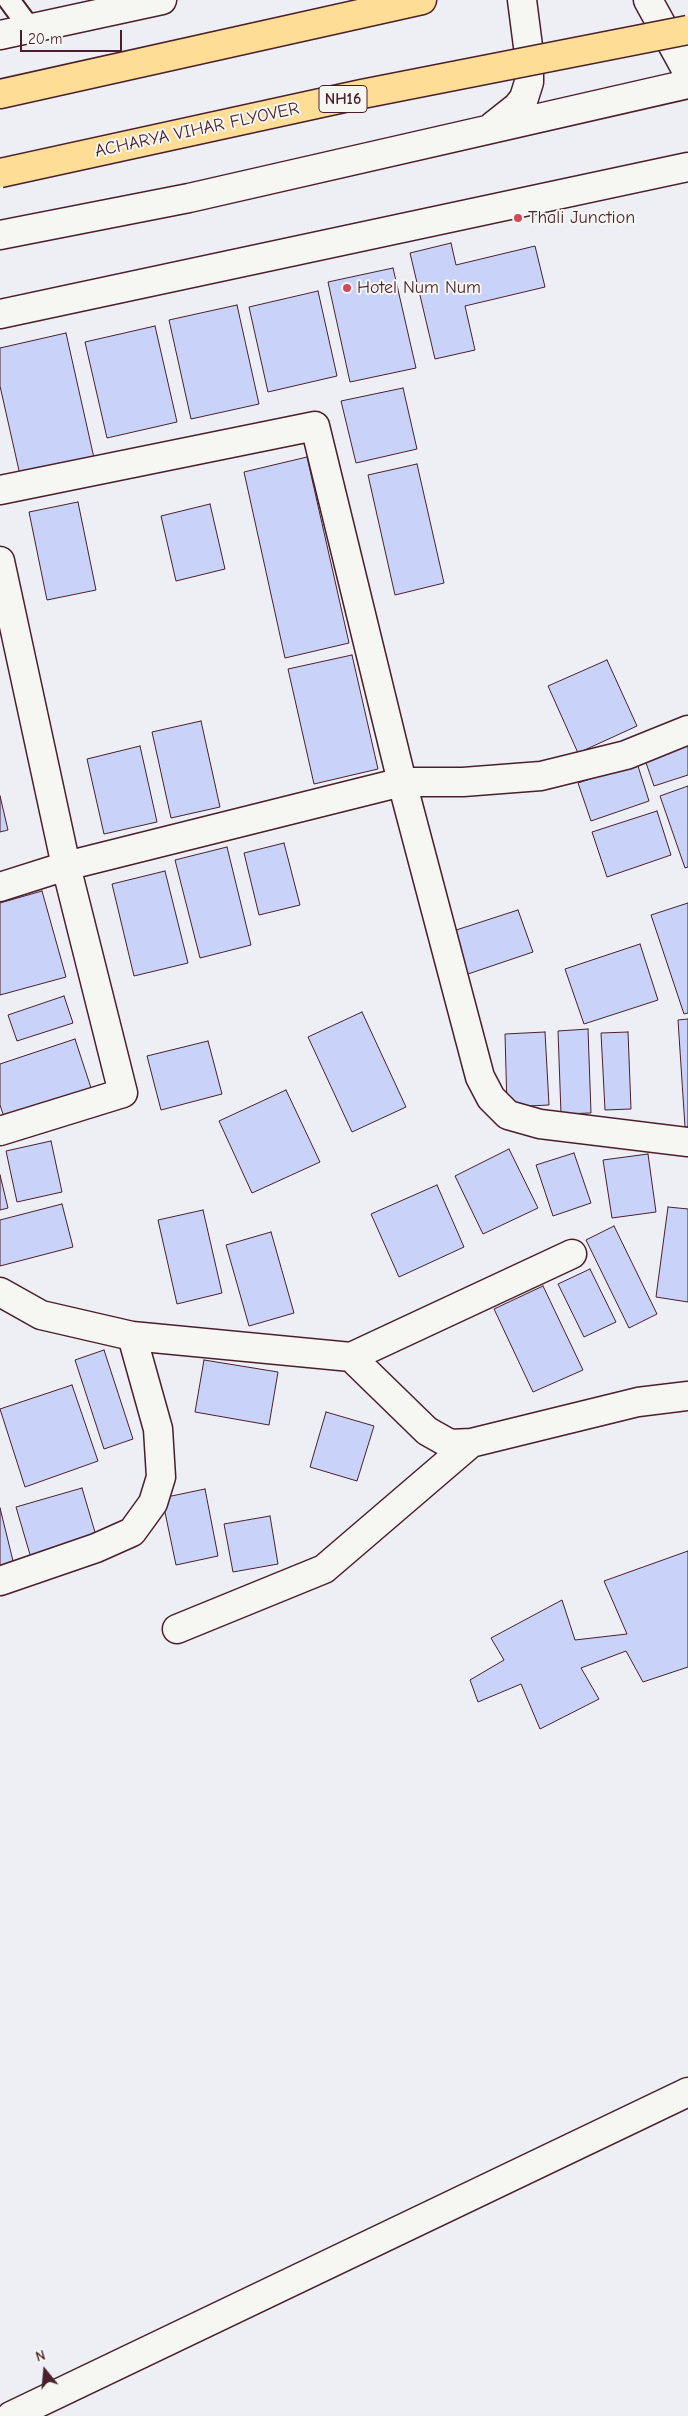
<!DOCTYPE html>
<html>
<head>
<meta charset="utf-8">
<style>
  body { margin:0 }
  #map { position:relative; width:688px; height:2416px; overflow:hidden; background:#edeff4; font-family:"Comic Neue",sans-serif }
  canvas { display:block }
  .north { position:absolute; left:20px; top:2346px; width:50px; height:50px; -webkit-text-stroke:4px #f6f6f2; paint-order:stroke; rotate:343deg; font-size:14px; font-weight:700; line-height:20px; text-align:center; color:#4a1f2b }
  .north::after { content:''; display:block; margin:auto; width:18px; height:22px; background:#4a1f2b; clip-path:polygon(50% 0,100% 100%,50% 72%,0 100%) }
  .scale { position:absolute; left:20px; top:30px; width:102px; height:22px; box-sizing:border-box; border:2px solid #4a1f2b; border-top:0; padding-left:6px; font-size:15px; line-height:18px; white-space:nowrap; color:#4a1f2b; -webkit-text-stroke:4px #f6f6f2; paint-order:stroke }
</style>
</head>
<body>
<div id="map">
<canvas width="688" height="2416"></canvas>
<div class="north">N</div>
<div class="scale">20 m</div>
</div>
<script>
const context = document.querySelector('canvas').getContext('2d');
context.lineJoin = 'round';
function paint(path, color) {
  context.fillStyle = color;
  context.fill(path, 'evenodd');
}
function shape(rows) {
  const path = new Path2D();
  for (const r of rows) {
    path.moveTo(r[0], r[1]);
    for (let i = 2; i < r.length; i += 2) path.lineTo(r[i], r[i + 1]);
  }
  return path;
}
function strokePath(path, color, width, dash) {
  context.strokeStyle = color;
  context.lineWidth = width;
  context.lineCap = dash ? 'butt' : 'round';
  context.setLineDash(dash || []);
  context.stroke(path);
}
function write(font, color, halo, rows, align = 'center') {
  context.font = font + ' "Comic Neue",sans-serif';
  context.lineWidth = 4;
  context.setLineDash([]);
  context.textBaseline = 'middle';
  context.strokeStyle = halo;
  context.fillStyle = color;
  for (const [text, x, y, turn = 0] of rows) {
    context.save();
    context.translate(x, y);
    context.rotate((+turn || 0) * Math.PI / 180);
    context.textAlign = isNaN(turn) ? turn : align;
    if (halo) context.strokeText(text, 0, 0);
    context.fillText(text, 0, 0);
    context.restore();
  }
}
const building = shape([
  [451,243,456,265,535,246,545,287,465,306,475,350,435,359,410,253,451,243],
  [393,268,416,368,350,382,328,282,393,268],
  [318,291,337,376,268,392,249,307,318,291],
  [237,305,259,404,191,419,169,320,237,305],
  [155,326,177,422,107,438,85,342,155,326],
  [66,333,94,458,20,475,0,386,0,348,66,333],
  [403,388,417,449,356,463,341,401,403,388],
  [307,457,349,643,285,658,244,472,307,457],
  [417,464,444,583,395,595,368,475,417,464],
  [78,502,96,590,47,600,29,512,78,502],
  [210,504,225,569,176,581,161,516,210,504],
  [352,655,378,769,314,784,288,669,352,655],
  [607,660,637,726,578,753,548,686,607,660],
  [201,721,220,807,171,818,152,732,201,721],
  [688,743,688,775,654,786,644,757,688,743],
  [140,746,157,822,104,834,87,759,140,746],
  [637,763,649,801,591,821,578,783,637,763],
  [688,786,688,867,685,868,660,796,688,786],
  [0,796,8,830,0,832,0,796],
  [657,811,671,855,607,877,592,832,657,811],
  [284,843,300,905,259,915,244,853,284,843],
  [227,847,251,945,200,958,175,860,227,847],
  [165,871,188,963,134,976,112,884,165,871],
  [42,891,66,977,0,995,0,903,42,891],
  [688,903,688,1013,684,1014,651,915,688,903],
  [518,910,533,952,465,975,450,932,518,910],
  [640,944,658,1000,584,1024,565,969,640,944],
  [64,996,73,1023,17,1041,8,1015,64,996],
  [362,1012,406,1107,352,1132,308,1037,362,1012],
  [688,1019,688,1127,685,1127,678,1020,688,1019],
  [588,1029,591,1113,561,1114,558,1031,588,1029],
  [545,1032,549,1105,507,1107,505,1034,545,1032],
  [628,1032,631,1109,605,1110,601,1033,628,1032],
  [75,1039,93,1094,6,1123,0,1105,0,1064,75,1039],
  [208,1041,222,1094,161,1110,147,1056,208,1041],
  [286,1090,320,1162,252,1193,219,1121,286,1090],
  [51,1141,62,1192,17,1202,6,1151,51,1141],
  [509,1149,538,1208,483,1234,455,1176,509,1149],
  [574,1153,591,1203,553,1216,536,1165,574,1153],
  [648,1154,656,1212,612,1218,603,1160,648,1154],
  [0,1175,8,1208,0,1210,0,1175],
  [437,1185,464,1247,399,1277,371,1214,437,1185],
  [62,1204,73,1247,0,1266,0,1220,62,1204],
  [668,1207,688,1209,688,1302,656,1297,668,1207],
  [203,1210,222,1293,177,1304,158,1220,203,1210],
  [614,1226,657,1314,629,1328,586,1240,614,1226],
  [271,1232,294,1313,249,1326,226,1245,271,1232],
  [590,1269,616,1322,584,1337,558,1284,590,1269],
  [543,1286,583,1370,533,1392,494,1309,543,1286],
  [104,1350,133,1439,104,1449,75,1360,104,1350],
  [204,1360,278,1372,269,1425,195,1412,204,1360],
  [72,1385,98,1461,25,1487,0,1409,72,1385],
  [326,1412,374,1426,357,1481,310,1467,326,1412],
  [82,1488,97,1539,31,1558,16,1507,82,1488],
  [205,1489,218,1556,176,1565,162,1498,205,1489],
  [0,1508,14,1565,0,1568,0,1508],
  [270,1516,278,1564,233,1572,224,1524,270,1516],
  [688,1551,688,1667,643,1682,626,1651,581,1668,599,1699,540,1729,521,1684,478,1702,470,1680,504,1660,491,1638,562,1600,575,1640,627,1634,604,1581,688,1551]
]);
paint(building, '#c9d3fa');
strokePath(building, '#4a1f2b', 1);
const lane = shape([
  [9,0,29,27]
]);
const street = shape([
  [0,314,688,167],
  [0,490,315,426,402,782,66,866,123,1093,0,1131],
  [0,561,66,866,0,887],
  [688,730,626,755,541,776,463,782,402,782,480,1077,491,1098,508,1115,540,1124,688,1142],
  [0,1292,41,1315,132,1336,351,1357,572,1254],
  [351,1357,427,1431,450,1444,471,1443,638,1402,688,1396],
  [0,1581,96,1548,132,1532,153,1503,161,1477,158,1429,132,1336],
  [177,1629,324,1569,471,1443],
  [11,2416,688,2092]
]);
const secondary = shape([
  [648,0,688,73],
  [0,35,162,0],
  [493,126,517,107,524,98,529,82,529,54,522,0],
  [0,235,189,198,688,84]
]);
const highway = shape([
  [0,94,422,0]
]);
strokePath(lane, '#4a1f2b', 24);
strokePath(street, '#4a1f2b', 31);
strokePath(secondary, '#4a1f2b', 31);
strokePath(highway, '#4a1f2b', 31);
strokePath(lane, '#f6f6f2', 20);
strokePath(street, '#f6f6f2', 28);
strokePath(secondary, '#f6f6f2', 28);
strokePath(highway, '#fedd96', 28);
const highwayBridge = shape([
  [0,173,362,94,688,30]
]);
strokePath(highwayBridge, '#4a1f2b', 31, []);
strokePath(highwayBridge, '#fedd96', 28);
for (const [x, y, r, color] of [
  [518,218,5,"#d1495b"],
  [347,288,5,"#d1495b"]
]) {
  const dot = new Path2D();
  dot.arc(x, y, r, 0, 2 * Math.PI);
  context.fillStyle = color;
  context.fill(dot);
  strokePath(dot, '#f6f6f2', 2);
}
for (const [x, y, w] of [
  [343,99,48]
]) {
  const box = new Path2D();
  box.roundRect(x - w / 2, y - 13.5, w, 27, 4);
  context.fillStyle = '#f6f6f2';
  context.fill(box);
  strokePath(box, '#4a1f2b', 1);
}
write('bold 16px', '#4a1f2b', null, [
  ["NH16",343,99]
]);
write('18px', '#4a1f2b', '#f6f6f2', [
  ["ACHARYA VIHAR FLYOVER",197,130,-12]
]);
write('18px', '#4a1f2b', '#f6f6f2', [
  ["Thali Junction",528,218],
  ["Hotel Num Num",357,288]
], 'left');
</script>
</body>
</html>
